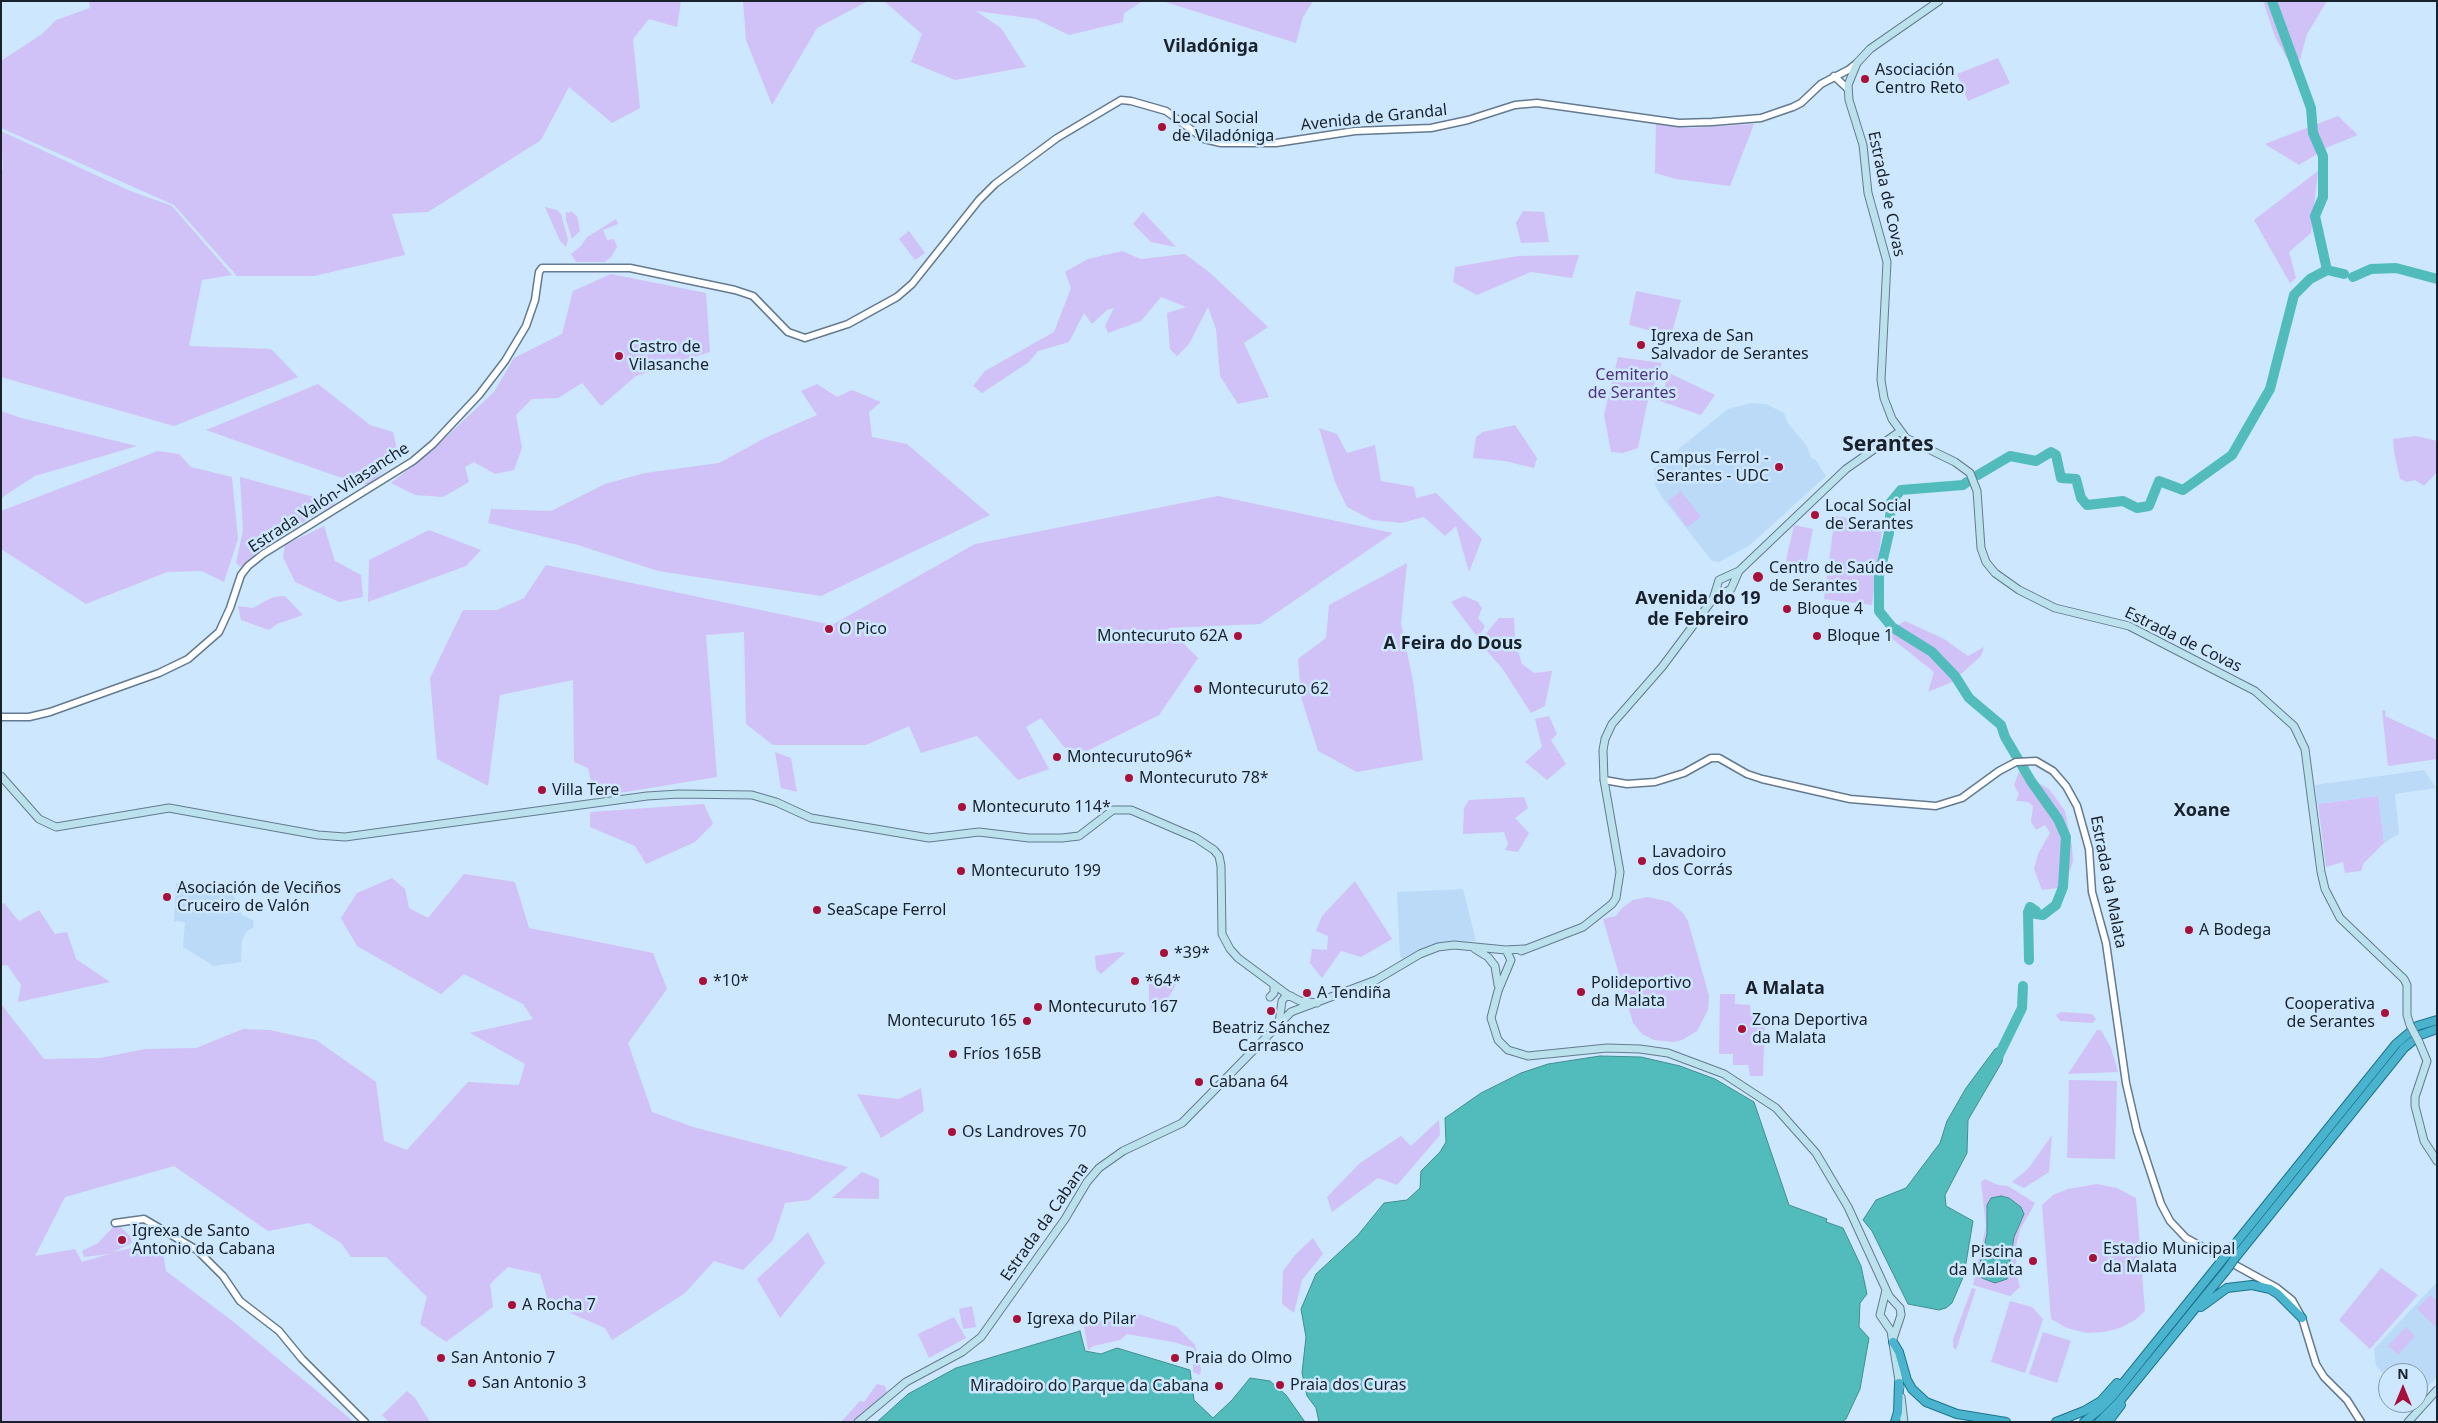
<!DOCTYPE html>
<html>
<head>
<meta charset="utf-8">
<style>
  body { margin:0 }
  #map { position:relative; width:2438px; height:1423px; overflow:hidden; background:#cde7fe; font-family:"Noto Sans",sans-serif }
  canvas { display:block }
  .frame { position:absolute; inset:0; border:2px solid #19222b; pointer-events:none }
  .north { position:absolute; left:2378px; top:1363px; width:50px; height:50px; box-sizing:border-box; background:#cde7fe; border:1px solid #8598aa; border-radius:50%; rotate:0deg; font-size:14px; font-weight:700; line-height:20px; text-align:center; color:#19222b }
  .north::after { content:''; display:block; margin:auto; width:18px; height:22px; background:#a8103a; clip-path:polygon(50% 0,100% 100%,50% 72%,0 100%) }
</style>
</head>
<body>
<div id="map">
<canvas width="2438" height="1423"></canvas>
<div class="frame"></div>
<div class="north">N</div>
</div>
<script>
const context = document.querySelector('canvas').getContext('2d');
context.lineJoin = 'round';
function paint(path, color) {
  context.fillStyle = color;
  context.fill(path, 'evenodd');
}
function shape(rows) {
  const path = new Path2D();
  for (const r of rows) {
    path.moveTo(r[0], r[1]);
    for (let i = 2; i < r.length; i += 2) path.lineTo(r[i], r[i + 1]);
  }
  return path;
}
function strokePath(path, color, width, dash) {
  context.strokeStyle = color;
  context.lineWidth = width;
  context.lineCap = dash ? 'butt' : 'round';
  context.setLineDash(dash || []);
  context.stroke(path);
}
function write(font, color, halo, rows, align = 'center') {
  context.font = font + ' "Noto Sans",sans-serif';
  context.lineWidth = 5;
  context.setLineDash([]);
  context.textBaseline = 'middle';
  context.strokeStyle = halo;
  context.fillStyle = color;
  for (const [text, x, y, turn = 0] of rows) {
    context.save();
    context.translate(x, y);
    context.rotate((+turn || 0) * Math.PI / 180);
    context.textAlign = isNaN(turn) ? turn : align;
    if (halo) context.strokeText(text, 0, 0);
    context.fillText(text, 0, 0);
    context.restore();
  }
}
paint(shape([
  [1751,403,1766,404,1784,413,1787,422,1807,446,1811,458,1815,459,1826,476,1750,545,1719,562,1712,561,1661,496,1655,484,1654,469,1728,409],
  [2424,770,2436,788,2395,794,2399,834,2384,843,2378,796,2317,804,2315,785],
  [176,883,219,893,233,894,242,915,253,920,254,927,246,932,242,941,241,962,214,966,183,947,185,922,174,921],
  [1463,889,1476,941,1435,944,1402,959,1400,956,1397,892],
  [2437,1282,2437,1377,2418,1396,2418,1373,2388,1373,2388,1378,2376,1366,2374,1349]
]), '#bbdaf8');
paint(shape([
  [89,1,681,1,677,27,649,19,633,39,640,108,612,123,569,87,541,140,428,212,392,214,405,255,314,276,237,276,174,205,1,128,1,61,42,34,56,20,90,8],
  [743,1,868,1,817,28,772,105,746,40],
  [884,1,1143,1,1124,13,1123,22,1069,35,1036,19,976,11,1001,28,1026,67,955,80,911,62,922,34],
  [1162,1,1313,1,1303,17,1296,43],
  [2263,1,2327,1,2307,34,2296,74,2275,37],
  [1998,58,2010,83,1968,101,1957,74],
  [2338,116,2358,135,2328,147,2299,165,2265,144],
  [1656,123,1689,128,1754,124,1730,186,1676,179,1655,173],
  [1,131,128,190,172,206,232,275,202,280,189,346,271,349,298,377,174,426,1,377,1,170,3,169],
  [2318,171,2311,233,2289,252,2296,278,2290,283,2254,220],
  [545,207,557,210,561,214,568,240,566,247,560,241],
  [571,211,577,216,580,231,572,239,566,220,566,212,570,213],
  [1523,211,1544,212,1549,242,1521,243,1516,223],
  [1143,212,1176,247,1151,242,1133,224],
  [616,219,618,224,603,230,607,240,614,239,617,247,611,257,605,262,576,262,571,254,581,246,587,237],
  [909,231,925,253,915,260,899,239],
  [1122,251,1141,259,1185,254,1209,272,1268,327,1244,343,1269,397,1238,404,1220,376,1216,329,1208,307,1189,344,1177,356,1170,349,1167,313,1186,307,1161,297,1141,321,1108,333,1105,326,1114,308,1107,310,1092,324,1084,313,1069,342,1038,351,1029,362,982,393,973,386,985,371,1054,332,1071,288,1065,272,1088,259],
  [1579,255,1572,278,1531,272,1477,295,1453,282,1455,267,1518,256],
  [611,274,706,293,710,352,636,376,601,406,582,383,558,398,532,399,516,415,522,448,514,470,495,474,474,462,465,467,469,482,443,497,415,495,391,483,429,453,494,392,514,358,562,334,573,291],
  [1636,291,1681,300,1671,336,1629,325],
  [1618,357,1662,363,1647,404,1638,448,1623,453,1611,452,1604,415],
  [1669,373,1715,395,1701,415,1660,401],
  [318,384,370,425,393,432,399,458,368,485,342,478,206,430],
  [817,384,837,397,852,390,881,402,869,412,872,437,907,444,990,515,821,596,658,571,578,545,488,523,491,509,551,511,605,484,645,473,719,463,765,438,817,415,801,391],
  [1,411,21,418,137,446,35,476,1,498],
  [1515,425,1537,458,1534,468,1505,461,1473,458,1476,437,1483,432],
  [1319,428,1337,434,1347,453,1375,445,1381,481,1414,487,1416,498,1436,493,1482,539,1469,572,1456,526,1445,536,1424,517,1401,523,1372,520,1347,507,1335,482],
  [2416,436,2437,441,2437,472,2424,486,2415,480,2407,482,2400,479,2394,452,2393,439],
  [158,451,179,454,191,467,232,477,238,539,224,582,202,571,167,572,86,604,1,549,1,511],
  [240,477,336,503,270,541,241,567,236,563,243,530],
  [1681,491,1701,517,1687,527,1668,501],
  [1218,496,1393,533,1260,624,1168,628,1198,658,1159,715,1087,751,1064,747,1041,718,1026,727,1049,769,1018,780,977,736,921,753,909,726,866,745,773,745,746,724,744,632,706,635,717,777,595,797,588,768,574,762,573,680,500,695,488,786,437,759,430,678,463,610,497,610,524,598,546,565,832,625,975,544],
  [1835,516,1883,523,1872,605,1824,599],
  [1794,525,1813,529,1806,565,1786,561],
  [324,526,335,561,361,575,363,597,339,602,295,582,283,557,285,545],
  [429,530,481,550,466,566,368,602,369,560],
  [1407,563,1401,623,1413,681,1423,760,1357,772,1318,751,1301,697,1298,659,1326,638,1329,605],
  [285,596,303,615,277,624,269,630,241,620,238,606,253,608,273,597],
  [1464,596,1478,602,1482,608,1478,618,1485,626,1478,638,1451,602],
  [1499,618,1514,618,1515,642,1522,664,1534,673,1552,671,1545,706,1531,713,1502,668,1479,642],
  [1905,621,1944,639,1968,656,1984,647,1981,656,1952,682,1928,692,1934,672,1885,633],
  [2382,710,2386,711,2385,716,2437,740,2437,759,2388,766],
  [1549,716,1557,734,1551,740,1566,764,1547,780,1525,762,1542,747,1535,719],
  [775,752,791,758,797,792,781,788],
  [2019,772,2049,789,2065,811,2072,846,2073,861,2065,887,2042,890,2034,869,2038,854,2050,833,2045,825,2036,830,2031,822,2033,806,2028,802,2016,801,2019,794,2014,785],
  [2378,796,2384,843,2363,864,2361,871,2345,873,2343,862,2326,867,2318,804],
  [1524,797,1528,808,1515,818,1529,833,1518,852,1505,850,1508,844,1504,832,1463,834,1464,808,1469,800],
  [704,804,713,824,695,842,646,864,635,846,590,827,590,812],
  [464,874,515,882,529,928,653,953,667,989,628,1043,652,1112,693,1127,848,1167,809,1200,785,1203,773,1240,743,1270,714,1261,685,1293,612,1340,605,1328,549,1304,540,1274,508,1267,490,1284,493,1307,446,1342,420,1324,427,1297,386,1257,351,1257,341,1243,309,1223,268,1231,174,1166,65,1197,35,1256,75,1249,82,1262,109,1254,84,1257,82,1251,98,1243,115,1225,119,1225,130,1236,132,1243,113,1252,161,1242,166,1271,235,1323,354,1422,1,1422,1,1004,44,1059,100,1058,145,1049,196,1048,243,1029,269,1030,316,1040,376,1082,384,1141,407,1150,468,1082,519,1085,525,1064,470,1033,533,1019,523,1004,464,974,441,994,357,946,341,918,357,893,392,878,405,889,409,908,428,918],
  [1355,881,1392,939,1361,957,1341,951,1322,978,1310,963,1312,949,1327,950,1328,936,1316,931,1322,916],
  [1648,897,1670,902,1683,913,1688,921,1709,996,1708,1010,1697,1031,1682,1040,1673,1042,1654,1040,1642,1034,1633,1023,1603,919,1616,916,1621,909,1633,900],
  [4,903,19,921,39,910,55,934,67,932,76,959,110,982,18,1002,21,985,7,965,1,966,1,904],
  [1119,952,1125,953,1101,974,1096,969,1095,956],
  [1149,981,1176,984,1165,1004,1152,1010,1149,1003],
  [1720,994,1735,994,1735,1004,1750,1005,1751,1014,1765,1014,1763,1076,1750,1076,1748,1065,1733,1065,1733,1054,1719,1054],
  [2061,1012,2092,1014,2096,1019,2093,1023,2060,1021,2056,1015],
  [2097,1030,2101,1030,2111,1048,2118,1072,2068,1074],
  [2069,1080,2117,1081,2115,1159,2067,1158],
  [921,1088,924,1111,881,1138,857,1094,899,1099],
  [1439,1120,1440,1135,1397,1185,1378,1178,1332,1212,1327,1197,1360,1163,1401,1136,1411,1146],
  [2052,1135,2049,1172,2024,1188,2012,1182,2028,1169],
  [862,1172,879,1179,879,1199,832,1198],
  [1985,1179,1998,1185,2008,1186,2035,1203,2020,1230,2016,1246,2016,1273,2020,1287,2010,1296,1973,1285,1986,1226,1981,1182],
  [2001,1196,2009,1198,2022,1207,2024,1214,2014,1237,2007,1278,1997,1283,1978,1272,1987,1234,1987,1205,1990,1199],
  [2097,1184,2117,1188,2136,1198,2145,1311,2135,1320,2120,1328,2104,1332,2087,1333,2067,1328,2051,1319,2042,1205,2053,1195,2068,1189],
  [808,1232,825,1263,780,1318,757,1279],
  [1313,1238,1323,1254,1302,1280,1294,1313,1282,1304,1283,1271,1295,1255],
  [2381,1268,2418,1295,2370,1349,2339,1320],
  [1972,1288,1976,1289,1956,1350,1953,1347,1953,1339],
  [2430,1295,2437,1301,2437,1328,2417,1309],
  [2010,1301,2032,1307,2043,1319,2025,1373,1991,1362],
  [972,1306,976,1327,963,1329,959,1309],
  [1133,1312,1177,1327,1195,1345,1201,1369,1200,1375,1193,1372,1194,1348,1173,1342,1127,1334,1120,1340,1093,1346,1088,1350,1084,1325],
  [954,1317,966,1338,929,1358,918,1334],
  [2406,1327,2415,1336,2398,1355,2388,1346],
  [2043,1332,2071,1341,2057,1383,2029,1374],
  [877,1384,885,1386,887,1392,854,1422,841,1422,860,1401,864,1402],
  [407,1391,415,1398,430,1422,389,1422,382,1415]
]), '#d0c1f7');
const water = shape([
  [2004,1045,2002,1062,1968,1120,1967,1153,1945,1195,1946,1206,1973,1221,1964,1275,1952,1303,1946,1308,1939,1310,1908,1304,1872,1231,1863,1220,1876,1200,1906,1188,1940,1143,1947,1121,1966,1088,1995,1049,2004,1045],
  [1600,1056,1641,1057,1680,1066,1715,1079,1754,1102,1789,1205,1827,1219,1826,1222,1843,1228,1861,1266,1867,1294,1860,1303,1859,1327,1869,1338,1860,1389,1846,1419,1842,1422,1319,1422,1316,1408,1307,1396,1302,1373,1306,1337,1301,1309,1316,1274,1358,1235,1384,1203,1407,1200,1420,1188,1421,1171,1440,1152,1446,1142,1445,1118,1481,1093,1521,1073,1548,1064,1600,1056],
  [2001,1196,2009,1198,2021,1207,2024,1214,2014,1237,2007,1279,1995,1283,1982,1278,1978,1272,1987,1234,1987,1205,1991,1198,2001,1196],
  [1080,1331,1085,1351,1101,1354,1117,1348,1190,1370,1194,1400,1213,1418,1232,1400,1250,1378,1270,1381,1286,1395,1305,1422,877,1422,908,1394,956,1368,1080,1331]
]);
paint(water, '#52bcbc');
strokePath(water, '#418e90', 1);
strokePath(shape([
  [2327,270,2344,274],
  [2353,277,2371,269,2396,268,2437,279],
  [1978,475,2010,456,2036,461,2051,452,2056,455,2061,478,2076,479,2081,498,2087,505,2123,501,2137,508,2149,506,2159,481,2183,490,2232,455,2270,389,2294,295,2310,279,2327,270,2315,216,2323,197,2323,156,2313,133,2311,108,2272,1],
  [1967,482,1963,485,1901,490,1891,502,1889,533,1879,576,1879,611,1892,627,1932,652,1955,676,1969,698,2001,725,2005,737,2031,781,2058,819,2066,837,2063,887,2056,905,2043,915,2036,914,2036,911,2030,907,2028,912,2029,960],
  [1998,1057,2022,1008,2023,986]
]), '#52bcbc', 10);
const tertiary = shape([
  [1834,76,1848,89],
  [1,717,29,717,50,712,159,673,188,659,219,632,230,608,241,575,248,566,263,554,413,461,433,444,479,395,505,361,526,326,535,300,539,272,542,268,630,268,735,290,753,296,788,332,805,338,848,324,897,297,912,284,979,200,995,184,1057,138,1121,100,1131,101,1166,111,1204,139,1221,143,1276,143,1355,131,1431,128,1468,120,1515,105,1537,103,1679,123,1712,122,1761,118,1793,107,1801,103,1821,84,1848,70,1857,63],
  [1604,780,1627,784,1655,782,1684,773,1711,758,1719,758,1747,774,1762,779,1850,799,1936,806,1962,798,1999,771,2016,762,2036,761,2053,771,2066,786,2077,806,2089,849,2092,892,2106,943,2126,1083,2137,1131,2161,1204,2170,1221,2186,1238,2277,1288,2292,1300,2302,1318,2316,1364,2324,1377,2347,1400,2361,1422],
  [115,1223,144,1219,197,1250,223,1276,240,1301,279,1331,302,1359,365,1422]
]);
const secondary = shape([
  [1939,1,1870,49,1857,63,1848,85,1849,100,1863,145,1868,193,1887,262,1881,380,1884,398,1892,419,1906,438,1955,462,1970,473,1977,491,1981,548,1986,562,1995,573,2019,590,2055,608,2129,626,2255,691,2294,726,2305,749,2321,872,2325,889,2340,918,2404,979,2407,985,2407,1015,2410,1025],
  [1713,599,1731,589,1739,571,1846,469,1899,432],
  [1,776,39,819,56,827,169,808,318,835,345,837,647,796,679,794,752,795,776,802,811,818,929,838,979,832,1029,838,1062,838,1079,836,1113,810,1131,810,1196,838,1214,850,1219,856,1221,866,1222,934,1230,949,1238,958,1288,995,1300,1001,1317,1003],
  [1475,949,1488,957,1495,966,1498,985],
  [1506,950,1511,960,1498,991,1491,1018,1498,1040,1508,1050,1528,1056,1607,1048,1640,1049,1668,1053,1724,1074,1776,1108,1816,1153,1848,1207,1889,1296,1900,1308,1901,1315,1893,1339],
  [1521,951,1583,927,1612,904,1616,898,1620,872,1604,780,1603,750,1605,739,1612,724,1662,667,1713,599,1719,580,1739,571],
  [1270,997,1274,993,1274,987],
  [1279,1023,1282,1001,1285,997,1291,996],
  [2419,1042,2427,1061,2415,1097,2415,1106,2424,1141,2437,1161],
  [1886,1290,1880,1315,1891,1331,1900,1387],
  [1901,1397,1904,1422],
  [858,1422,906,1382,962,1352,981,1337,1065,1219,1087,1182,1099,1168,1123,1151,1182,1123,1291,1012,1376,980,1420,954,1438,947,1454,945,1506,950,1524,949],
  [2408,1422,2437,1390]
]);
const trunk = shape([
  [2227,1254,2396,1044,2417,1026,2437,1020],
  [2235,1258,2404,1048,2420,1035,2437,1029],
  [2201,1307,2227,1288,2252,1285,2270,1289,2278,1294,2302,1318],
  [1893,1342,1899,1352,1907,1380,1912,1389,1926,1402,1957,1414,2006,1422],
  [1895,1422,1898,1412,1899,1383],
  [2056,1422,2084,1411,2101,1401,2117,1383],
  [2084,1422,2099,1410,2112,1397,2219,1264],
  [2099,1422,2119,1402,2228,1268],
  [2108,1422,2121,1405]
]);
strokePath(tertiary, '#637a8f', 9);
strokePath(secondary, '#637a8f', 9);
strokePath(trunk, '#1c748c', 10);
strokePath(tertiary, '#fff', 6);
strokePath(secondary, '#bbe2ec', 7);
strokePath(trunk, '#4ab3ce', 8);
strokePath(shape([
  [1911,1422,1943,1422]
]), '#404d59', 2, [10, 5]);
const secondaryBridge = shape([
  [2410,1025,2419,1042]
]);
const trunkBridge = shape([
  [2219,1264,2227,1254],
  [2228,1268,2235,1258]
]);
strokePath(secondaryBridge, '#637a8f', 9, []);
strokePath(trunkBridge, '#1c748c', 10, []);
strokePath(secondaryBridge, '#bbe2ec', 7);
strokePath(trunkBridge, '#4ab3ce', 8);
for (const [x, y, r, color] of [
  [1865,79,5,"#a8103a"],
  [1162,127,5,"#a8103a"],
  [1641,345,5,"#a8103a"],
  [619,356,5,"#a8103a"],
  [1779,467,5,"#a8103a"],
  [1815,515,5,"#a8103a"],
  [1758,577,6,"#a8103a"],
  [1787,609,5,"#a8103a"],
  [829,629,5,"#a8103a"],
  [1238,636,5,"#a8103a"],
  [1817,636,5,"#a8103a"],
  [1198,689,5,"#a8103a"],
  [1057,757,5,"#a8103a"],
  [1129,778,5,"#a8103a"],
  [542,790,5,"#a8103a"],
  [962,807,5,"#a8103a"],
  [1642,861,5,"#a8103a"],
  [961,871,5,"#a8103a"],
  [167,897,5,"#a8103a"],
  [817,910,5,"#a8103a"],
  [2189,930,5,"#a8103a"],
  [1164,953,5,"#a8103a"],
  [703,981,5,"#a8103a"],
  [1135,981,5,"#a8103a"],
  [1581,992,5,"#a8103a"],
  [1307,993,5,"#a8103a"],
  [1038,1007,5,"#a8103a"],
  [1271,1011,5,"#a8103a"],
  [2385,1013,5,"#a8103a"],
  [1027,1021,5,"#a8103a"],
  [1742,1029,5,"#a8103a"],
  [953,1054,5,"#a8103a"],
  [1199,1082,5,"#a8103a"],
  [952,1132,5,"#a8103a"],
  [122,1240,5,"#a8103a"],
  [2093,1258,5,"#a8103a"],
  [2033,1261,5,"#a8103a"],
  [512,1305,5,"#a8103a"],
  [1017,1319,5,"#a8103a"],
  [441,1358,5,"#a8103a"],
  [1175,1358,5,"#a8103a"],
  [472,1383,5,"#a8103a"],
  [1280,1385,5,"#a8103a"],
  [1219,1386,5,"#a8103a"]
]) {
  const dot = new Path2D();
  dot.arc(x, y, r, 0, 2 * Math.PI);
  context.fillStyle = color;
  context.fill(dot);
  strokePath(dot, '#cde7fe', 2);
}
write('16px', '#19222b', '#cde7fe', [
  ["Asociación",1875,70],
  ["Centro Reto",1875,88],
  ["Local Social",1172,118],
  ["de Viladóniga",1172,136],
  ["Igrexa de San",1651,336],
  ["Salvador de Serantes",1651,354],
  ["Castro de",629,347],
  ["Vilasanche",629,365],
  ["Campus Ferrol -",1769,458,"right"],
  ["Serantes - UDC",1769,476,"right"],
  ["Local Social",1825,506],
  ["de Serantes",1825,524],
  ["Centro de Saúde",1769,568],
  ["de Serantes",1769,586],
  ["Bloque 4",1797,609],
  ["O Pico",839,629],
  ["Montecuruto 62A",1228,636,"right"],
  ["Bloque 1",1827,636],
  ["Montecuruto 62",1208,689],
  ["Montecuruto96*",1067,757],
  ["Montecuruto 78*",1139,778],
  ["Villa Tere",552,790],
  ["Montecuruto 114*",972,807],
  ["Lavadoiro",1652,852],
  ["dos Corrás",1652,870],
  ["Montecuruto 199",971,871],
  ["Asociación de Veciños",177,888],
  ["Cruceiro de Valón",177,906],
  ["SeaScape Ferrol",827,910],
  ["A Bodega",2199,930],
  ["*39*",1174,953],
  ["*10*",713,981],
  ["*64*",1145,981],
  ["Polideportivo",1591,983],
  ["da Malata",1591,1001],
  ["A Tendiña",1317,993],
  ["Cooperativa",2375,1004,"right"],
  ["de Serantes",2375,1022,"right"],
  ["Montecuruto 167",1048,1007],
  ["Zona Deportiva",1752,1020],
  ["da Malata",1752,1038],
  ["Montecuruto 165",1017,1021,"right"],
  ["Beatriz Sánchez",1271,1028,"center"],
  ["Carrasco",1271,1046,"center"],
  ["Fríos 165B",963,1054],
  ["Cabana 64",1209,1082],
  ["Os Landroves 70",962,1132],
  ["Igrexa de Santo",132,1231],
  ["Antonio da Cabana",132,1249],
  ["Estadio Municipal",2103,1249],
  ["da Malata",2103,1267],
  ["Piscina",2023,1252,"right"],
  ["da Malata",2023,1270,"right"],
  ["A Rocha 7",522,1305],
  ["Igrexa do Pilar",1027,1319],
  ["San Antonio 7",451,1358],
  ["Praia do Olmo",1185,1358],
  ["San Antonio 3",482,1383],
  ["Praia dos Curas",1290,1385],
  ["Miradoiro do Parque da Cabana",1209,1386,"right"]
], 'left');
write('16px', '#19222b', '#cde7fe', [
  ["Avenida de Grandal",1374,118,-6],
  ["Estrada de Covas",1886,194,78],
  ["Estrada Valón-Vilasanche",329,498,-33],
  ["Estrada de Covas",2183,640,26],
  ["Estrada da Malata",2108,882,79],
  ["Estrada da Cabana",1045,1222,-55]
]);
write('16px', '#4f3280', '#cde7fe', [
  ["Cemiterio",1632,375],
  ["de Serantes",1632,393]
]);
write('bold 18px', '#19222b', '#cde7fe', [
  ["Viladóniga",1211,47],
  ["Avenida do 19",1698,599],
  ["de Febreiro",1698,620],
  ["A Feira do Dous",1453,644],
  ["Xoane",2202,811],
  ["A Malata",1785,989]
]);
write('bold 21px', '#19222b', '#cde7fe', [
  ["Serantes",1888,445]
]);
</script>
</body>
</html>
